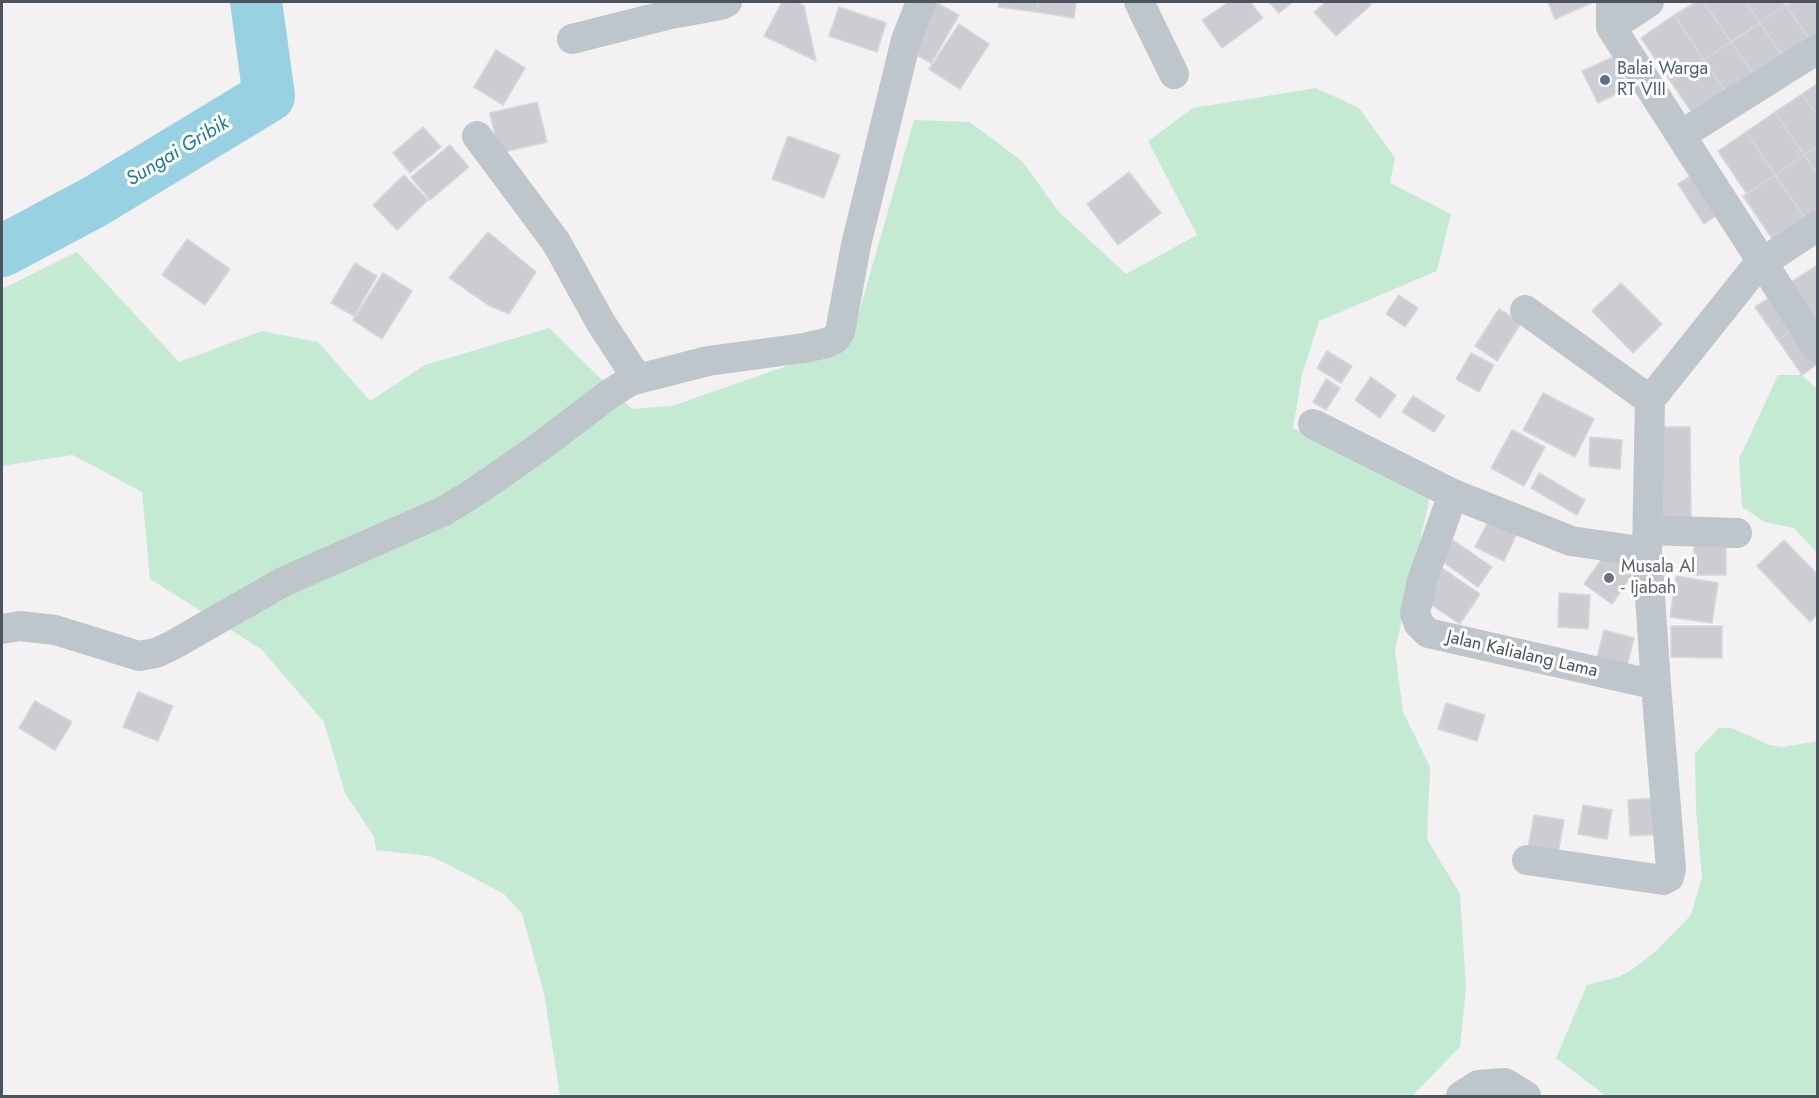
<!DOCTYPE html>
<html>
<head>
<meta charset="utf-8">
<style>
  body { margin:0 }
  #map { position:relative; width:1819px; height:1098px; overflow:hidden; background:#f3f1f1; font-family:Jost,sans-serif }
  canvas { display:block }
  .frame { position:absolute; inset:0; border:3px solid #4b545c; pointer-events:none }
</style>
</head>
<body>
<div id="map">
<canvas width="1819" height="1098"></canvas>
<div class="frame"></div>
</div>
<script>
const context = document.querySelector('canvas').getContext('2d');
context.lineJoin = 'round';
function paint(path, color) {
  context.fillStyle = color;
  context.fill(path, 'evenodd');
}
function shape(rows) {
  const path = new Path2D();
  for (const r of rows) {
    path.moveTo(r[0], r[1]);
    for (let i = 2; i < r.length; i += 2) path.lineTo(r[i], r[i + 1]);
  }
  return path;
}
function strokePath(path, color, width, dash) {
  context.strokeStyle = color;
  context.lineWidth = width;
  context.lineCap = dash ? 'butt' : 'round';
  context.setLineDash(dash || []);
  context.stroke(path);
}
function write(font, color, halo, rows, align = 'center') {
  context.font = font + ' Jost,sans-serif';
  context.lineWidth = 6;
  context.setLineDash([]);
  context.textBaseline = 'middle';
  context.strokeStyle = halo;
  context.fillStyle = color;
  for (const [text, x, y, turn = 0] of rows) {
    context.save();
    context.translate(x, y);
    context.rotate((+turn || 0) * Math.PI / 180);
    context.textAlign = isNaN(turn) ? turn : align;
    if (halo) context.strokeText(text, 0, 0);
    context.fillText(text, 0, 0);
    context.restore();
  }
}
paint(shape([
  [1316,88,1359,108,1395,158,1390,183,1451,214,1437,271,1319,321,1302,375,1293,428,1431,493,1395,650,1403,712,1430,767,1427,839,1460,894,1466,988,1460,1047,1412,1096,560,1096,544,993,522,914,504,894,441,861,429,856,376,850,374,837,345,793,324,722,261,649,150,579,142,492,73,455,2,466,2,289,77,252,179,362,262,331,318,342,370,401,425,365,549,328,632,409,672,406,850,344,914,120,970,122,1022,161,1058,211,1126,274,1197,235,1148,141,1193,108],
  [1778,375,1802,375,1817,389,1817,553,1794,528,1765,522,1742,507,1739,459],
  [1719,728,1732,728,1769,745,1784,747,1817,741,1817,1096,1606,1096,1556,1058,1587,985,1618,977,1630,971,1655,952,1691,915,1702,877,1696,810,1695,753]
]), '#c5ead4');
strokePath(shape([
  [2,251,94,202,269,96,256,2]
]), '#98d2e2', 52);
const building = shape([
  [782,2,798,2,804,6,816,61,764,36,782,2],
  [935,2,959,15,931,63,908,50,935,2],
  [999,2,1038,2,1037,12,998,7,999,2],
  [1038,2,1076,2,1074,18,1037,12,1038,2],
  [1229,2,1250,2,1263,18,1222,48,1202,20,1229,2],
  [1269,2,1293,2,1279,13,1269,2],
  [1326,2,1368,2,1371,5,1336,36,1314,12,1326,2],
  [1548,2,1594,2,1555,19,1548,2],
  [1696,2,1704,2,1731,42,1704,60,1674,15,1696,2],
  [1704,2,1746,2,1760,23,1731,42,1704,2],
  [1746,2,1783,2,1786,5,1760,23,1746,2],
  [1792,2,1818,2,1818,41,1813,45,1786,5,1792,2],
  [1786,5,1813,45,1787,62,1760,23,1786,5],
  [839,7,886,23,877,52,829,36,839,7],
  [1674,15,1704,60,1671,82,1641,38,1674,15],
  [1760,23,1787,62,1758,81,1731,42,1760,23],
  [959,24,989,44,960,89,929,69,959,24],
  [1731,42,1758,81,1731,99,1704,60,1731,42],
  [496,50,525,68,503,105,474,87,496,50],
  [1613,57,1628,88,1598,103,1582,71,1613,57],
  [1704,60,1731,99,1698,121,1671,82,1704,60],
  [1818,83,1818,116,1802,94,1818,83],
  [1802,94,1818,116,1818,146,1804,155,1775,112,1802,94],
  [537,102,547,142,499,153,490,113,537,102],
  [1775,112,1804,155,1775,175,1746,132,1775,112],
  [423,127,441,147,410,173,393,153,423,127],
  [1746,132,1775,175,1747,194,1718,151,1746,132],
  [788,136,840,155,824,198,772,179,788,136],
  [450,145,469,167,430,200,411,177,450,145],
  [1818,146,1818,174,1804,155,1818,146],
  [1804,155,1818,174,1818,210,1805,218,1775,175,1804,155],
  [1700,170,1726,209,1704,224,1678,184,1700,170],
  [1129,172,1161,213,1118,245,1087,204,1129,172],
  [404,175,428,200,397,230,373,205,404,175],
  [1775,175,1805,218,1773,240,1743,196,1775,175],
  [488,232,536,272,509,314,488,305,449,278,488,232],
  [187,239,230,269,205,305,162,275,187,239],
  [355,263,377,276,354,316,331,303,355,263],
  [1818,265,1818,321,1791,282,1818,265],
  [383,273,412,291,382,339,353,320,383,273],
  [1621,283,1662,324,1633,353,1592,311,1621,283],
  [1775,294,1797,327,1778,340,1755,307,1775,294],
  [1399,295,1418,308,1405,327,1386,314,1399,295],
  [1499,309,1521,323,1497,361,1475,346,1499,309],
  [1797,327,1818,356,1818,364,1802,375,1778,340,1797,327],
  [1327,351,1352,366,1341,383,1317,368,1327,351],
  [1471,353,1494,365,1479,392,1456,379,1471,353],
  [1371,377,1396,395,1380,418,1355,400,1371,377],
  [1326,379,1340,388,1326,410,1313,402,1326,379],
  [1543,393,1594,419,1575,457,1523,430,1543,393],
  [1413,396,1445,416,1434,432,1402,412,1413,396],
  [1653,427,1690,427,1691,519,1654,520,1653,427],
  [1512,430,1545,447,1524,486,1491,468,1512,430],
  [1590,437,1622,440,1620,469,1589,466,1590,437],
  [1539,473,1585,500,1577,515,1531,488,1539,473],
  [1490,518,1519,529,1504,561,1475,547,1490,518],
  [1453,540,1492,567,1478,587,1439,559,1453,540],
  [1784,540,1818,575,1818,614,1810,622,1757,566,1784,540],
  [1694,544,1726,544,1726,575,1694,575,1694,544],
  [1606,553,1634,572,1612,604,1584,584,1606,553],
  [1442,568,1480,594,1460,624,1421,598,1442,568],
  [1676,576,1718,583,1712,623,1670,617,1676,576],
  [1559,593,1590,595,1588,629,1558,627,1559,593],
  [1671,626,1722,626,1722,658,1671,657,1671,626],
  [1604,630,1634,638,1625,673,1595,666,1604,630],
  [138,692,173,706,158,741,123,727,138,692],
  [35,701,72,722,55,750,19,728,35,701],
  [1446,703,1485,715,1477,741,1438,729,1446,703],
  [1658,798,1661,834,1630,836,1628,800,1658,798],
  [1583,805,1612,810,1607,839,1578,834,1583,805],
  [1534,815,1564,820,1558,853,1528,848,1534,815]
]);
paint(building, '#cbcdd2');
strokePath(building, '#d5d7db', 1.5);
strokePath(shape([
  [1139,2,1174,74],
  [1611,2,1611,27,1818,349],
  [1611,27,1649,2],
  [572,39,671,14,721,5,727,2],
  [1681,135,1818,49],
  [477,136,556,242,601,323,637,378],
  [1525,310,1650,400],
  [1313,424,1453,494,1571,541,1647,552],
  [1453,494,1422,581,1415,613,1419,624,1428,633,1656,685],
  [1648,530,1737,533],
  [2,629,20,626,55,630,139,656,156,653,173,645,283,582,444,511,475,492,541,446,608,395,630,381,708,361,804,348,827,343,835,339,840,332,856,245,906,40,921,2],
  [1527,860,1663,880,1669,877,1671,869,1656,685,1647,552,1650,400,1757,266,1818,226],
  [1461,1096,1478,1085,1505,1083,1526,1096]
]), '#bec5cb', 30);
for (const [x, y, r, color] of [
  [1605,80,6,"#5c6f8a"],
  [1609,578,6,"#6b7280"]
]) {
  const dot = new Path2D();
  dot.arc(x, y, r, 0, 2 * Math.PI);
  context.fillStyle = color;
  context.fill(dot);
  strokePath(dot, '#fff', 2);
}
write('18px', '#4e5e75', '#fff', [
  ["Balai Warga",1617,70],
  ["RT VIII",1617,91]
], 'left');
write('18px', '#5b616d', '#fff', [
  ["Musala Al",1621,568],
  ["- Ijabah",1621,589]
], 'left');
write('18px', '#4b545c', '#fff', [
  ["Jalan Kalialang Lama",1522,655,13]
]);
write('italic 20px', '#1d7b95', '#fff', [
  ["Sungai Gribik",178,152,-31]
]);
</script>
</body>
</html>
